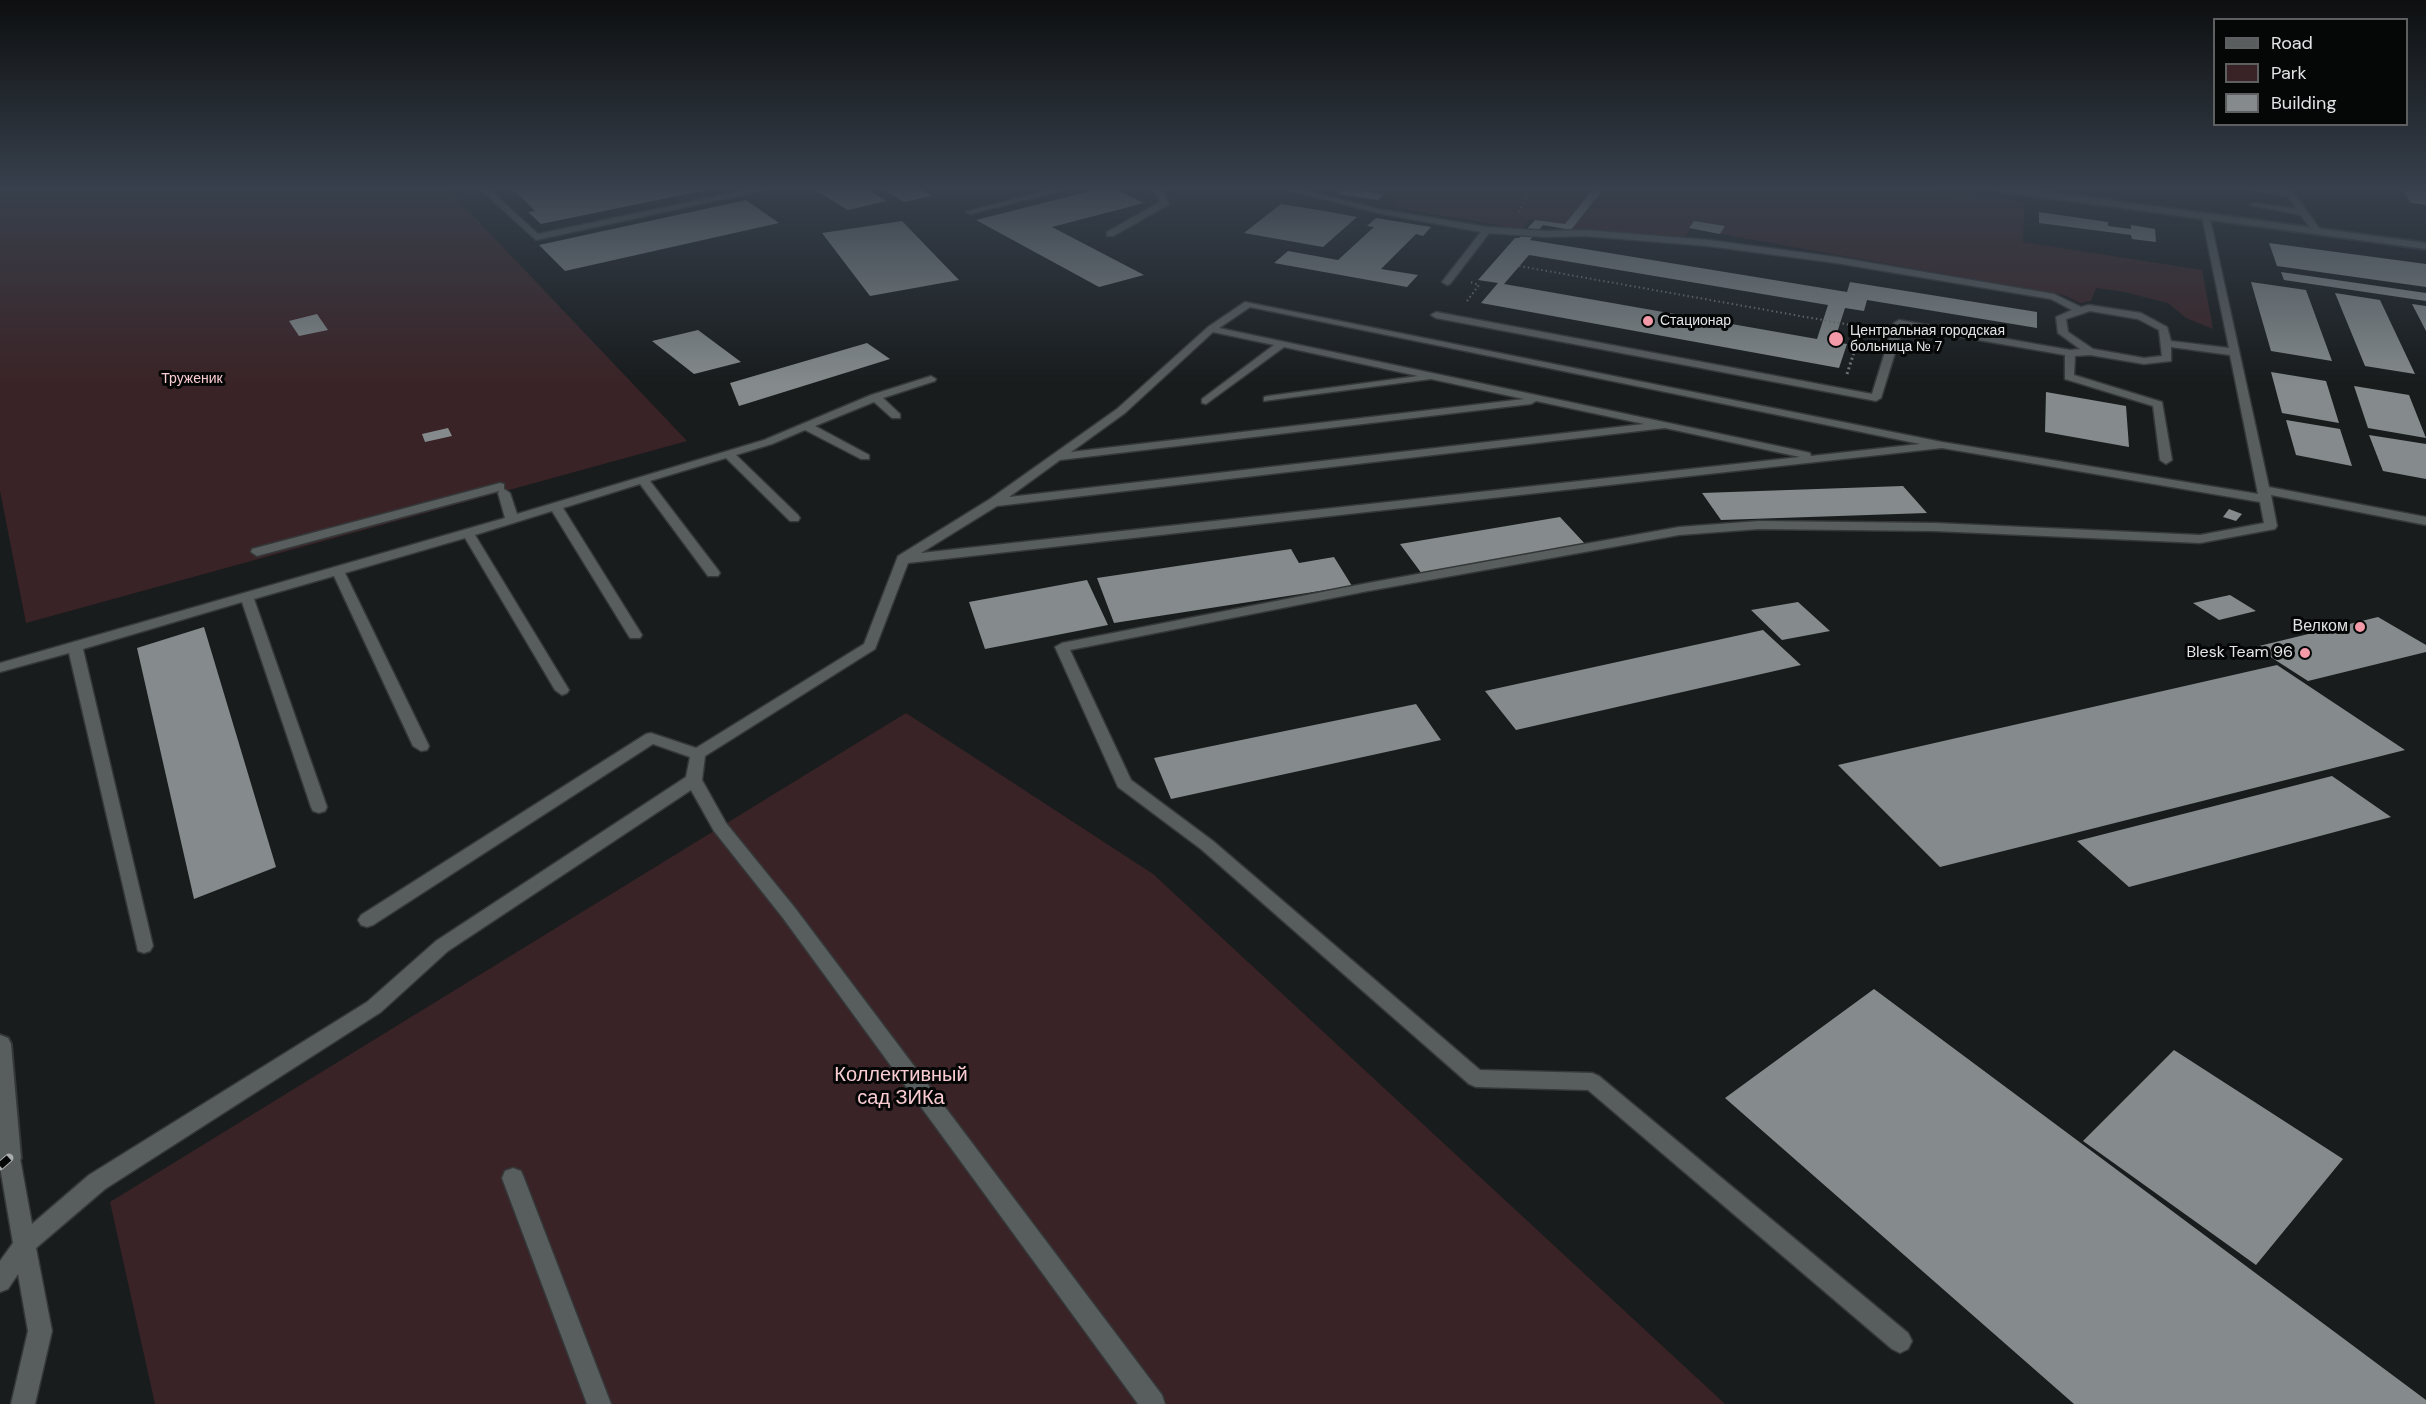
<!DOCTYPE html>
<html>
<head>
<meta charset="utf-8">
<style>
  body { margin:0 }
  #map { position:relative; width:2426px; height:1404px; overflow:hidden; background:#181c1d; font-family:"DM Sans",sans-serif }
  canvas { display:block }
  .legend { position:absolute; left:2213px; top:18px; width:195px; height:108px; box-sizing:border-box; background:#050707; border:2px solid #5d5f60; margin:0; padding:8px 10px; list-style:none; font-size:18px; color:#e2e4e5 }
  .legend li { display:flex; align-items:center; gap:12px; height:30px }
  .legend b { width:30px; border:2px solid #5d5f60 }
</style>
</head>
<body>
<div id="map">
<canvas width="2426" height="1404"></canvas>
<ul class="legend">
<li><b style="height:8px;background:#585d5e"></b>Road</li>
<li><b style="height:16px;background:#3a2326"></b>Park</li>
<li><b style="height:16px;background:#858b8c"></b>Building</li>
</ul>
</div>
<script>
const context = document.querySelector('canvas').getContext('2d');
context.lineJoin = 'round';
function paint(path, color) {
  context.fillStyle = color;
  context.fill(path, 'evenodd');
}
function shape(rows) {
  const path = new Path2D();
  for (const r of rows) {
    path.moveTo(r[0], r[1]);
    for (let i = 2; i < r.length; i += 2) path.lineTo(r[i], r[i + 1]);
  }
  return path;
}
function strokePath(path, color, width, dash) {
  context.strokeStyle = color;
  context.lineWidth = width;
  context.lineCap = dash ? 'butt' : 'round';
  context.setLineDash(dash || []);
  context.stroke(path);
}
function write(font, color, halo, rows, align = 'center') {
  context.font = font + ' "DM Sans",sans-serif';
  context.lineWidth = 6;
  context.setLineDash([]);
  context.textBaseline = 'middle';
  context.strokeStyle = halo;
  context.fillStyle = color;
  for (const [text, x, y, turn = 0] of rows) {
    context.save();
    context.translate(x, y);
    context.rotate((+turn || 0) * Math.PI / 180);
    context.textAlign = isNaN(turn) ? turn : align;
    if (halo) context.strokeText(text, 0, 0);
    context.fillText(text, 0, 0);
    context.restore();
  }
}
paint(shape([
  [0,188,447,188,687,441,26,623,0,491],
  [1342,188,1921,188,2025,202,2023,242,2202,270,2213,329,2186,318,2168,303,2125,292,2096,288,2091,301,2080,303,2064,295,1720,234,1725,226,1694,221,1684,239,1580,229,1530,219,1522,229,1390,207,1397,196],
  [906,713,1153,874,1725,1404,155,1404,110,1202]
]), '#3a2326');
paint(shape([
  [512,188,711,188,711,189,541,224,528,212,535,211],
  [812,188,865,188,887,201,848,210],
  [881,188,919,188,932,196,904,202],
  [1102,188,1114,188,1144,203,1052,227,1144,275,1099,287,976,220],
  [1343,188,1384,194,1378,200,1337,194],
  [1594,188,1604,188,1571,230,1543,225,1530,240,1847,292,1850,282,2037,312,2037,328,1867,300,1864,311,1845,308,1834,342,1847,344,1839,368,1481,303,1498,283,1478,280,1515,238,1519,238,1535,220,1565,224],
  [1529,255,1828,305,1817,339,1504,284],
  [2402,188,2426,188,2426,205,2411,203],
  [746,200,779,223,565,271,539,245],
  [1281,204,1319,210,1357,217,1323,247,1244,233],
  [2039,212,2108,222,2108,226,2131,229,2131,225,2155,229,2156,242,2132,239,2131,235,2039,223],
  [1376,218,1431,227,1423,236,1416,234,1381,269,1418,275,1407,287,1274,263,1288,251,1338,260,1374,227,1367,226],
  [902,221,959,280,870,296,822,233],
  [1694,221,1725,226,1720,234,1689,228],
  [2269,243,2426,264,2426,287,2277,266],
  [2281,272,2426,293,2426,301,2284,280],
  [2251,282,2306,290,2332,361,2271,351],
  [2335,293,2380,300,2415,374,2365,366],
  [2412,304,2426,306,2426,331],
  [317,314,328,330,299,336,289,321],
  [698,330,741,362,694,374,652,341],
  [867,343,890,359,739,406,730,383],
  [2271,372,2326,381,2339,423,2282,413],
  [2354,386,2409,395,2426,438,2368,428],
  [2046,392,2126,406,2129,447,2045,432],
  [2286,420,2340,429,2352,466,2296,455],
  [448,428,452,436,425,442,422,434],
  [2369,435,2426,444,2426,479,2383,471],
  [1903,486,1927,513,1721,520,1702,493],
  [2229,509,2242,514,2236,521,2223,517],
  [1560,517,1587,546,1422,574,1400,544],
  [1291,549,1299,563,1334,557,1352,586,1114,623,1097,578],
  [1087,580,1108,625,985,649,969,602],
  [2230,595,2256,611,2219,620,2193,603],
  [1798,602,1830,631,1782,640,1751,610],
  [2378,617,2426,645,2426,652,2308,681,2255,647],
  [204,627,276,867,194,899,137,648],
  [1763,630,1801,665,1516,730,1485,691],
  [2277,665,2405,750,1940,867,1838,765],
  [1416,704,1441,740,1171,799,1154,758],
  [2332,776,2391,817,2129,887,2077,841],
  [1874,989,2426,1400,2426,1404,2074,1404,1725,1098],
  [2174,1050,2343,1159,2256,1265,2083,1141]
]), '#858b8c');
const service = shape([
  [479,188,488,188,538,234,757,188,773,188,536,240,479,188],
  [1057,188,1071,188,970,214,966,212,1057,188],
  [1152,188,1160,188,1169,203,1168,205,1113,236,1107,236,1107,232,1160,202,1152,188],
  [1281,188,1295,188,1378,209,1487,227,1547,231,1585,230,1708,240,1836,257,2054,294,2081,307,2089,305,2141,313,2167,327,2171,341,2229,348,2202,216,2209,214,2269,487,2426,517,2426,525,2271,495,2277,526,2275,529,2200,543,1935,531,1759,529,1679,535,1368,591,1070,650,1131,780,1213,841,1480,1070,1592,1073,1599,1076,1908,1333,1912,1341,1908,1349,1900,1353,1892,1349,1588,1090,1476,1087,1469,1084,1201,849,1118,787,1055,647,1062,643,1368,583,1679,527,1759,521,1935,523,2200,535,2264,523,2260,502,1942,448,908,563,875,649,705,756,702,780,726,823,795,908,1162,1395,1165,1404,1138,1404,783,918,714,831,691,790,448,951,381,1012,105,1189,36,1248,52,1331,35,1404,11,1404,28,1331,18,1274,8,1289,0,1292,0,1261,13,1243,0,1167,1,1151,9,1149,17,1151,20,1158,32,1224,89,1175,367,1002,436,941,686,777,690,757,653,744,373,925,367,927,361,925,358,920,361,915,646,734,651,733,696,748,864,644,898,556,990,499,1117,409,1208,327,1245,302,1942,442,2258,494,2230,355,2171,347,2171,361,2144,364,2090,355,2075,356,2074,375,2162,402,2172,460,2166,464,2160,460,2153,406,2065,379,2065,355,1903,327,1881,398,1876,401,1436,318,1431,315,1436,312,1872,394,1894,323,1899,320,2070,350,2080,349,2058,333,2056,317,2072,310,2051,299,1836,263,1708,246,1585,236,1547,237,1489,233,1450,284,1447,285,1442,282,1481,232,1378,213,1281,188],
  [1250,307,1920,444,1811,456,1810,453,1806,452,1219,328,1250,307],
  [2090,311,2138,319,2159,330,2162,356,2144,358,2093,349,2068,332,2066,319,2090,311],
  [1213,332,1274,345,1202,399,1202,403,1206,404,1284,347,1418,376,1268,396,1264,397,1264,401,1431,379,1524,399,1071,452,1125,413,1213,332],
  [1536,401,1644,424,1009,497,1060,460,1531,404,1536,401],
  [1665,428,1800,457,921,553,997,506,1665,428],
  [2240,188,2284,191,2282,188,2290,188,2321,231,2314,233,2301,215,2250,205,2254,203,2297,209,2288,196,2240,188],
  [931,376,936,379,935,381,883,398,900,414,900,418,892,418,874,402,815,426,869,455,869,459,861,459,805,430,772,444,736,455,798,515,800,518,798,521,790,521,726,458,650,481,718,570,720,573,718,576,708,576,640,484,563,508,642,635,640,638,630,638,552,511,475,535,569,690,567,693,562,695,555,690,465,538,345,573,429,746,427,750,421,751,413,746,334,576,254,599,327,807,325,811,319,813,313,811,311,807,242,602,83,649,153,946,150,951,144,953,138,951,69,653,0,672,0,663,505,518,498,493,499,491,257,556,251,552,252,549,500,483,504,484,504,489,510,493,517,514,764,440,871,395,931,376],
  [513,1168,521,1171,524,1178,611,1404,587,1404,502,1178,505,1171,513,1168]
]);
const minor = shape([
  [0,1035,8,1038,11,1044,21,1158,17,1165,9,1168,0,1164,0,1035]
]);
const tertiary = shape([
  [1993,188,2018,188,2426,243,2426,249,1997,191,1993,188]
]);
strokePath(service, '#353839', 3);
strokePath(minor, '#353839', 4);
strokePath(tertiary, '#353839', 4);
strokePath(shape([
  [1519,212,1531,188],
  [1519,266,1862,327],
  [1467,301,1479,285,1470,282],
  [1859,336,1862,327,1877,326]
]), '#727576', 2, [1.5, 3]);
strokePath(shape([
  [1847,374,1860,334]
]), '#727576', 3, [2, 3]);
paint(service, '#585d5e');
paint(minor, '#585d5e');
paint(tertiary, '#585d5e');
const rail = shape([
  [0,1166,9,1158]
]);
strokePath(rail, '#aaadae', 9);
strokePath(rail, '#050707', 7, [20]);
const sky = context.createLinearGradient(0, 0, 0, 385);
sky.addColorStop(0, '#0d0f10');
sky.addColorStop(0.49, '#37404c');
sky.addColorStop(1, '#37404c00');
context.fillStyle = sky;
context.fillRect(0, 0, 2426, 385);
for (const [x, y, r, color] of [
  [1648,321,6,"#f39aa8"],
  [1836,339,8,"#f39aa8"],
  [2360,627,6,"#f39aa8"],
  [2305,653,6,"#f39aa8"]
]) {
  const dot = new Path2D();
  dot.arc(x, y, r, 0, 2 * Math.PI);
  context.fillStyle = color;
  context.fill(dot);
  strokePath(dot, '#050707', 2);
}
write('14px', '#e2e4e5', '#050707', [
  ["Стационар",1660,321],
  ["Центральная городская",1850,331],
  ["больница № 7",1850,347]
], 'left');
write('14px', '#faccd2', '#050707', [
  ["Труженик",192,379]
]);
write('16px', '#e2e4e5', '#050707', [
  ["Велком",2348,627],
  ["Blesk Team 96",2293,653]
], 'right');
write('20px', '#faccd2', '#050707', [
  ["Коллективный",901,1076],
  ["сад ЗИКа",901,1099]
]);
</script>
</body>
</html>
